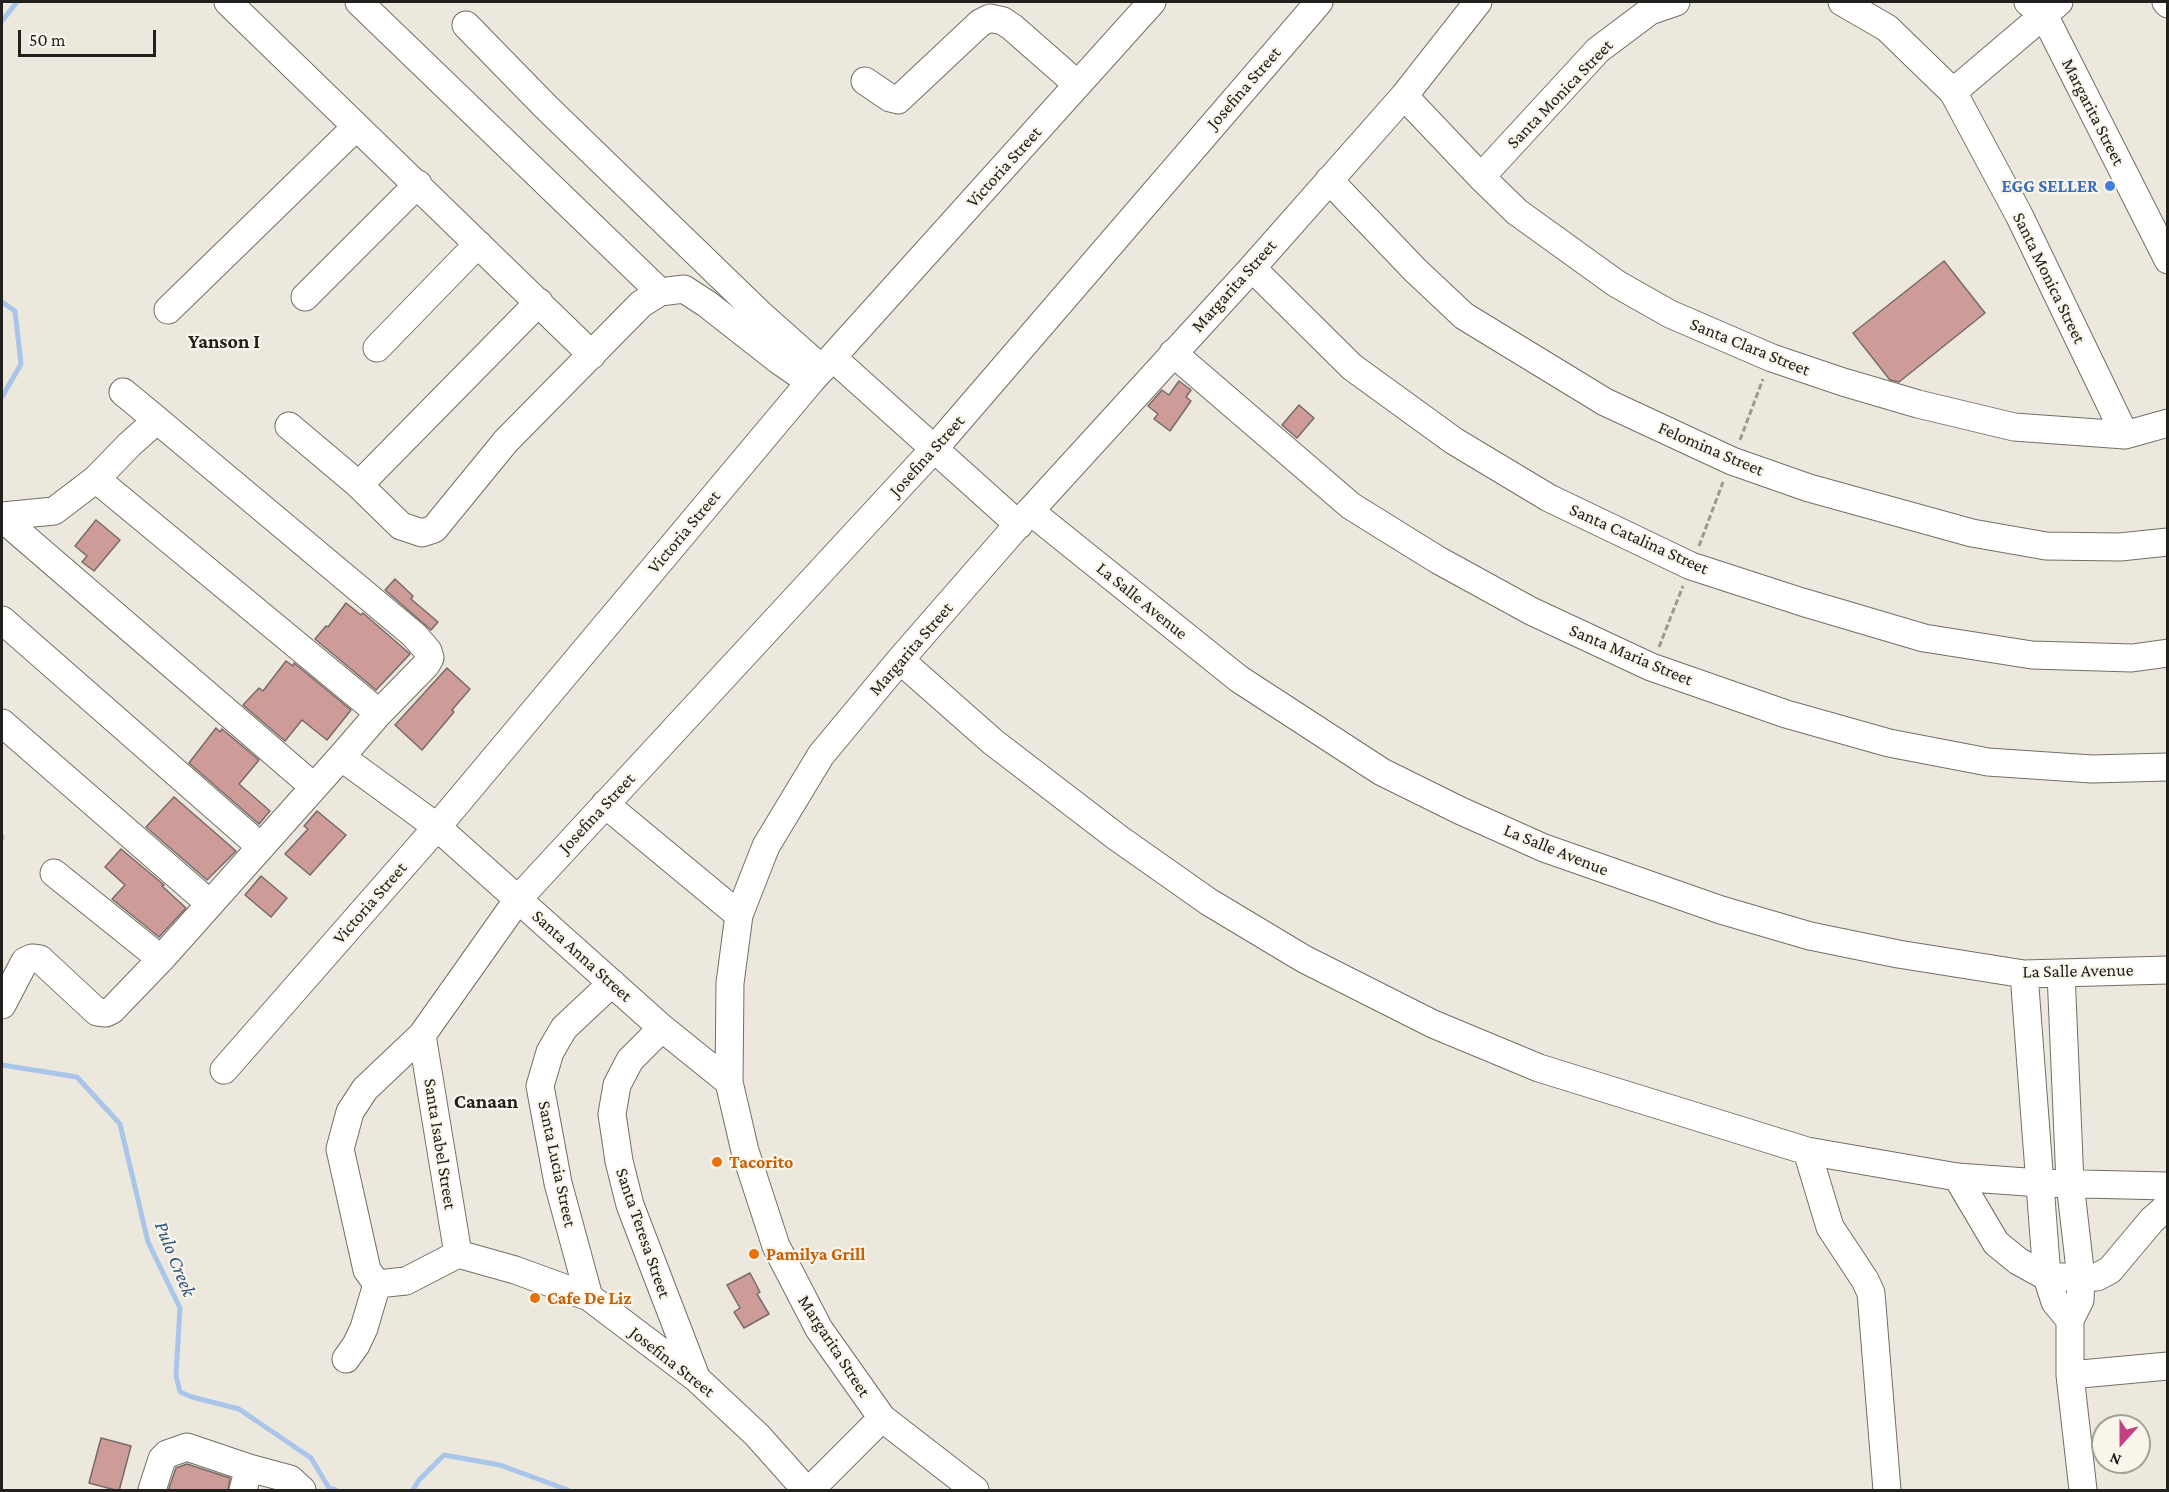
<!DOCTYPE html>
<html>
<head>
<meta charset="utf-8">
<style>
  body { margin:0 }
  #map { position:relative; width:2169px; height:1492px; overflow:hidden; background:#ece8dd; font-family:"Crimson Pro",serif }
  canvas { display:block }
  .frame { position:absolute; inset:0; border:3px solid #22201c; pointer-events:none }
  .north { position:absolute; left:2091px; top:1414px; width:60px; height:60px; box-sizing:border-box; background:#faf5ea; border:2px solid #a4a098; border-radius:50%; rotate:201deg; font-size:16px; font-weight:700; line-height:24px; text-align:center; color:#22201c }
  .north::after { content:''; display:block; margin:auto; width:21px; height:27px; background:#c54083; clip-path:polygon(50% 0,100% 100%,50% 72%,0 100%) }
  .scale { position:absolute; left:18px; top:30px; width:138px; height:27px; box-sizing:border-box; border:3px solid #22201c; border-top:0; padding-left:8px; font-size:18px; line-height:21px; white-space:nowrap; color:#22201c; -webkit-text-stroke:4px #faf5ea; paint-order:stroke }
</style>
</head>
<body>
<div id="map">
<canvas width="2169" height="1492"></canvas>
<div class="frame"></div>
<div class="north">N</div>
<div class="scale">50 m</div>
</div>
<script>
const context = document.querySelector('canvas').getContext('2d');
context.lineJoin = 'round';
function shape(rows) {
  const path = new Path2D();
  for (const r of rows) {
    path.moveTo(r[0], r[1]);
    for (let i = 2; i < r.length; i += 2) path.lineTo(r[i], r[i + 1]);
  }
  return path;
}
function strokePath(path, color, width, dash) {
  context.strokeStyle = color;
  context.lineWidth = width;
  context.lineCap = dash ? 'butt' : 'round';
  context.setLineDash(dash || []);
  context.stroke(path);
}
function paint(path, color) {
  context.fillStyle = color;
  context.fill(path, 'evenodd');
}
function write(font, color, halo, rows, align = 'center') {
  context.font = font + ' "Crimson Pro",serif';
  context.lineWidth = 4.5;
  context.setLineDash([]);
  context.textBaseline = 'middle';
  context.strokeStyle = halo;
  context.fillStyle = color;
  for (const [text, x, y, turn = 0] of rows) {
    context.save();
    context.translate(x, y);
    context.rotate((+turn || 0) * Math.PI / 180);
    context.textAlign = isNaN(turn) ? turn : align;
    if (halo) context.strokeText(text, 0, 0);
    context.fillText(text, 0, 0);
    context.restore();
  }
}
strokePath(shape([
  [2,21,17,2],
  [2,302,15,311,21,364,2,397],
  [2,837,2,838],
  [2,1065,77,1077,120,1124,148,1242,180,1308,176,1376,180,1392,192,1397,239,1409,311,1458,329,1488,336,1490],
  [413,1490,419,1480,444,1455,500,1465,568,1490]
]), '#a9c6ea', 5);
const building = shape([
  [1944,261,1985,313,1899,382,1890,380,1853,333,1944,261],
  [1179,381,1191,390,1186,397,1191,401,1170,431,1154,419,1158,414,1148,406,1162,390,1169,395,1179,381],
  [1299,405,1314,418,1297,438,1282,425,1299,405],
  [96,520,120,540,94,571,82,562,87,556,75,546,96,520],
  [395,579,413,596,411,599,438,622,431,630,385,590,395,579],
  [346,603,361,615,363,613,410,654,376,690,315,639,326,626,328,627,346,603],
  [286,661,293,666,294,663,351,710,327,740,302,720,285,741,243,705,259,688,263,691,286,661],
  [447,668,470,689,452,710,454,712,422,750,395,725,447,668],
  [216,728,220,732,222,729,259,760,239,784,270,811,259,824,189,763,216,728],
  [174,797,236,851,207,880,146,827,174,797],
  [317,811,346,835,310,875,285,854,308,829,304,826,317,811],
  [121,849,164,885,162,886,186,908,159,937,112,899,125,885,105,867,121,849],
  [261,876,287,898,271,917,245,895,261,876],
  [750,1273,760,1292,757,1294,769,1314,744,1328,734,1312,740,1308,727,1285,750,1273],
  [101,1438,131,1446,119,1491,89,1483,101,1438],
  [187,1464,230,1478,228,1491,168,1491,176,1468,187,1464]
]);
paint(building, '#ce9c98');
strokePath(building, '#776a69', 1.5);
const minor = shape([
  [228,2,592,355],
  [359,2,660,292],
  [1842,2,1887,28,1953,92,2019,215,2125,435],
  [2028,2,2044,15,2168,260],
  [2166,2,2168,4],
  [466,25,546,107,759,313,822,369],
  [865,81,890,98,898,100,980,23,990,18,1003,21,1012,27,1077,84],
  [1953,92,2059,2],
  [1404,96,1481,177,1517,212,1617,284,1670,314,1772,358,1843,382,1918,404,2014,427,2125,435,2168,423],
  [1481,177,1598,50,1650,11,1676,2],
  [1329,180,1415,270,1464,316,1605,402,1732,461,1809,488,1972,533,2046,546,2120,547,2168,542],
  [1252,268,1352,367,1454,441,1549,498,1691,566,1802,602,1924,638,2032,655,2132,658,2168,653],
  [305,297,418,184],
  [168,310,356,127],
  [377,348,478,244],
  [1173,353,1351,506,1438,560,1531,611,1651,667,1786,714,1889,743,1988,762,2092,769,2168,767],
  [833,358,1019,525],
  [123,392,157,420],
  [289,426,359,485,401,526,422,533,434,529,506,441,641,304,660,292,684,289,707,304,781,362,810,382],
  [96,479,379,713],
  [359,485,539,302],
  [1030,511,1239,679,1382,772,1461,811,1544,848,1721,910,1810,936,1898,954,2024,974,2168,970],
  [2,516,54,511,96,479,130,444,157,420,414,635,428,651,430,658,426,665,379,713,341,757],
  [2,518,314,787],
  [2,620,261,847],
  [900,660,993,742,1118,838,1209,902,1304,959,1433,1024,1539,1068,1807,1151,1957,1177,2040,1183,2168,1186],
  [2,723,209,903],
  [605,804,739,915],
  [54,873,161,959],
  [2061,973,2070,1183,2081,1278,2080,1300,2070,1320,2070,1375,2083,1490],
  [2024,974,2047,1277,2055,1302,2070,1320],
  [2,1005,25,961,32,958,40,959,97,1012,106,1013,112,1010,161,959,341,757,437,827,662,1028,729,1082],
  [662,1028,630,1060,617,1085,612,1114,619,1161,630,1205,696,1377],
  [422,1035,458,1254],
  [224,1070,437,827,810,382,1152,2],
  [1807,1151,1830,1227,1865,1280,1871,1293,1887,1490],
  [1957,1177,1996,1243,2018,1261,2047,1277,2097,1277,2110,1270,2152,1220,2168,1206],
  [377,1284,367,1270,340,1149,350,1112,365,1089,422,1035,519,898,934,449,1319,2],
  [377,1284,406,1281,458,1254,515,1270,589,1297,696,1378,757,1435,806,1490],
  [589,1297,558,1183,540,1086,550,1052,564,1028,612,983],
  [346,1359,356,1345,364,1328,377,1284],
  [2070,1375,2168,1366],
  [249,1468,290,1479,302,1490],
  [152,1490,162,1459,167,1454,187,1447,249,1468,243,1490],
  [810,1490,882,1418],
  [975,1490,882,1418,819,1329,776,1246,745,1151,729,1082,730,983,739,915,766,846,821,755,900,660,1030,511,1252,268,1404,96,1478,2]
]);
strokePath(minor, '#736f65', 29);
strokePath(shape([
  [1740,440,1763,379],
  [1699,546,1723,482],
  [1659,647,1683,586]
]), '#9c9991', 3, [6, 3]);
strokePath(minor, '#fff', 27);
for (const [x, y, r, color] of [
  [2110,186,6,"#3f7fe0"],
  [717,1162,6,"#e8710a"],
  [754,1254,6,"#e8710a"],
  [535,1298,6,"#e8710a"]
]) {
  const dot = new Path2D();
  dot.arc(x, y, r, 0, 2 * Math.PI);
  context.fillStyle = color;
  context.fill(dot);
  strokePath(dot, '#faf5ea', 2);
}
write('18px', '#22201c', '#faf5ea', [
  ["Josefina Street",1244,88,-49],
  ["Santa Monica Street",1560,94,-46],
  ["Margarita Street",2093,112,63],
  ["Victoria Street",1004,167,-48],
  ["Santa Monica Street",2049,278,64],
  ["Margarita Street",1234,286,-48],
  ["Santa Clara Street",1750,347,22],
  ["Felomina Street",1711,449,23],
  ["Josefina Street",927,456,-48],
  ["Victoria Street",684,532,-50],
  ["Santa Catalina Street",1639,539,24],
  ["La Salle Avenue",1142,601,39],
  ["Margarita Street",911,649,-49],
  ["Santa Maria Street",1631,655,23],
  ["Josefina Street",597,813,-47],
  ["La Salle Avenue",1556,850,22],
  ["Victoria Street",370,903,-49],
  ["Santa Anna Street",582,956,42],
  ["La Salle Avenue",2078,971,-1],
  ["Santa Isabel Street",440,1144,81],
  ["Santa Lucia Street",557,1164,78],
  ["Santa Teresa Street",643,1233,71],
  ["Margarita Street",834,1346,57],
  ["Josefina Street",672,1362,38]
]);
write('bold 18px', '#366cbe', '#faf5ea', [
  ["EGG SELLER",2098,186]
], 'right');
write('bold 18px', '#c56008', '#faf5ea', [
  ["Tacorito",729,1162],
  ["Pamilya Grill",766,1254],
  ["Cafe De Liz",547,1298]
], 'left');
write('bold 20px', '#22201c', '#faf5ea', [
  ["Yanson I",224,342],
  ["Canaan",486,1102]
]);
write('italic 20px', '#2c5483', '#faf5ea', [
  ["Pulo Creek",175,1259,68]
]);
</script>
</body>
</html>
